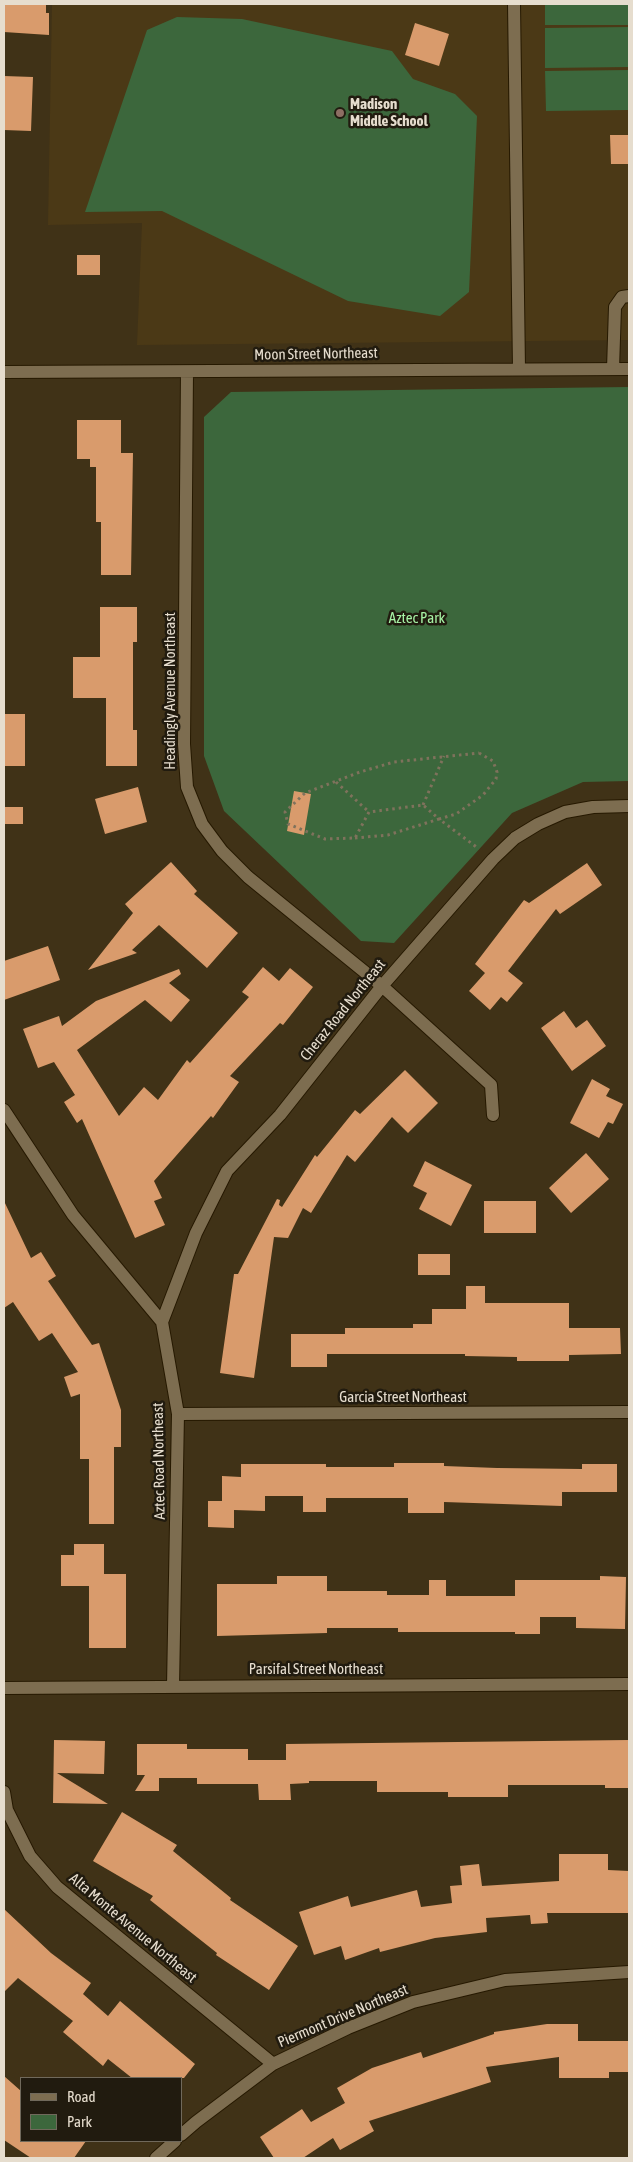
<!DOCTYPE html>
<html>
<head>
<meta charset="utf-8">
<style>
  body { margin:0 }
  #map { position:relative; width:633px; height:2162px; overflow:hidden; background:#403217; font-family:"Asap Condensed",sans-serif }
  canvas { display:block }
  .frame { position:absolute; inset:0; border:5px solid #e6ddce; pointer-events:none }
  .legend { position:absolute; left:20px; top:2077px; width:162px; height:65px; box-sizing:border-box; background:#211b0f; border:1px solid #70695b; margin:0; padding:6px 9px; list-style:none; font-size:15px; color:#e6ddce }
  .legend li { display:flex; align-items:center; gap:10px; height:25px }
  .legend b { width:25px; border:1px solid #70695b }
</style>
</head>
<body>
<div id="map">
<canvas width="633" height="2162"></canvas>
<div class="frame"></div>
<ul class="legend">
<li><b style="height:6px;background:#7d6d50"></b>Road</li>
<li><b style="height:14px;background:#3c673c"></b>Park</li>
</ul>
</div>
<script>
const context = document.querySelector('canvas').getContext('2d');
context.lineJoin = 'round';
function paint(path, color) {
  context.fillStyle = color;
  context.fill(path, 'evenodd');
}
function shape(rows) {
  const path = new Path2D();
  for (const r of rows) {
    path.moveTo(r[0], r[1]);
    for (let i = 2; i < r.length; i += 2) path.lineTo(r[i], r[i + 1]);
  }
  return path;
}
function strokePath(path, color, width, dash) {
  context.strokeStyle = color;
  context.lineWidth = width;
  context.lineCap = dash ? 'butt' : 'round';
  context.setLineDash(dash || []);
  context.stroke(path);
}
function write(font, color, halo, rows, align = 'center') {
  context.font = font + ' "Asap Condensed",sans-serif';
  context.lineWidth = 5;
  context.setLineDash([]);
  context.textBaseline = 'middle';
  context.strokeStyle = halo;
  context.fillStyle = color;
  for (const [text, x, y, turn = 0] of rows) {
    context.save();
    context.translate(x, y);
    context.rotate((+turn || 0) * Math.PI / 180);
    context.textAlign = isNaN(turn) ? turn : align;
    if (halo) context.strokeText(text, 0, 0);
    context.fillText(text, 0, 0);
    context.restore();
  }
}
paint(shape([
  [52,4,629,4,629,340,137,345,142,223,48,225]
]), '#4b3916');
paint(shape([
  [545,4,629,4,629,25,545,25],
  [177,17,242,19,392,51,413,79,455,94,477,116,469,292,440,316,348,301,162,211,85,212,147,30],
  [629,27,629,67,545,68,545,28],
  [629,70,629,110,546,111,545,71],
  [629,387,629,781,583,782,512,813,394,943,361,941,224,811,204,756,204,417,231,392]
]), '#3c673c');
paint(shape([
  [4,4,46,4,46,13,49,13,49,35,4,32],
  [415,23,449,34,439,66,405,55],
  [4,76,33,77,31,131,4,130],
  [610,135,629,135,629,164,611,164],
  [77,255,100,255,100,275,77,275],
  [77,420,121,420,121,453,133,453,131,575,101,575,101,522,96,522,96,467,90,467,90,459,77,459],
  [100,607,137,607,137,642,133,642,133,730,137,730,137,766,106,766,106,698,73,698,73,657,100,657],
  [4,714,25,714,25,766,4,766],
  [138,787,147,822,105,834,95,799],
  [294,791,311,794,304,835,287,831],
  [4,807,23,807,23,824,4,824],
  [171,862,197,891,194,894,238,933,207,968,159,925,132,950,137,953,88,970,133,913,125,904],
  [587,863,602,885,560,914,556,909,508,971,523,983,507,1002,501,997,490,1010,469,991,485,973,475,964,524,900,529,903],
  [48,946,60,980,4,1000,4,961],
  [263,967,279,981,290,968,313,987,283,1025,280,1023,230,1076,239,1082,213,1118,211,1116,154,1181,162,1198,154,1201,165,1225,135,1238,82,1119,77,1123,64,1102,75,1095,54,1062,38,1068,23,1029,59,1016,62,1026,96,1001,179,969,181,974,169,983,190,1000,171,1022,145,1000,77,1050,119,1116,144,1087,158,1100,187,1060,190,1063,249,997,242,992],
  [564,1011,576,1028,587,1020,606,1046,572,1071,541,1028],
  [405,1070,438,1103,408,1133,392,1117,355,1162,347,1155,311,1213,303,1208,288,1238,274,1237,254,1378,220,1373,234,1274,238,1274,277,1199,280,1200,279,1205,282,1207,315,1155,317,1157,355,1110,360,1114],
  [592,1079,610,1089,606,1096,623,1104,613,1124,608,1122,599,1138,570,1123],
  [586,1153,609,1179,571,1213,549,1188],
  [425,1161,472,1185,451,1226,419,1209,427,1193,413,1186],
  [4,1201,31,1258,41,1252,56,1276,48,1281,92,1345,99,1343,121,1410,121,1447,114,1447,114,1524,89,1524,89,1459,80,1459,80,1394,71,1397,64,1377,78,1372,52,1333,39,1341,13,1302,4,1308],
  [484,1201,536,1201,536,1233,484,1233],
  [418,1254,450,1254,450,1275,418,1275],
  [466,1286,485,1286,485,1303,569,1303,569,1328,620,1328,621,1354,569,1355,569,1361,517,1361,517,1357,465,1356,465,1354,327,1354,327,1367,291,1367,291,1334,345,1334,345,1328,413,1328,413,1324,432,1324,432,1309,466,1309],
  [394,1463,444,1463,444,1466,497,1468,582,1469,582,1464,617,1464,617,1492,562,1492,562,1506,444,1502,444,1513,408,1513,408,1498,326,1498,326,1512,303,1512,303,1496,265,1496,265,1511,234,1510,234,1528,208,1527,208,1501,222,1501,222,1476,241,1477,241,1464,326,1464,326,1467,394,1467],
  [74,1544,104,1544,104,1574,126,1574,126,1648,89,1648,89,1586,61,1586,61,1555,74,1555],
  [277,1576,327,1576,327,1591,387,1591,387,1595,429,1595,429,1580,446,1580,446,1596,515,1596,515,1580,600,1580,600,1576,626,1577,625,1629,576,1628,576,1617,540,1617,540,1634,515,1634,515,1632,398,1632,398,1628,327,1628,327,1633,217,1636,217,1584,277,1584],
  [54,1740,105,1741,104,1774,57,1773,108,1804,53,1803],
  [629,1740,629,1788,605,1788,605,1785,508,1785,508,1797,448,1797,448,1792,377,1792,377,1781,309,1781,309,1783,290,1784,291,1800,259,1800,258,1784,197,1784,197,1778,159,1778,159,1791,135,1791,145,1775,137,1775,137,1744,187,1744,187,1749,248,1749,248,1760,286,1760,286,1744],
  [122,1812,177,1845,173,1851,231,1898,230,1900,298,1946,269,1990,216,1955,217,1953,150,1900,153,1896,93,1861],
  [559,1854,608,1854,608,1870,629,1871,629,1913,547,1913,548,1923,531,1924,530,1915,486,1918,487,1932,435,1938,380,1952,379,1948,345,1960,341,1946,314,1955,299,1912,348,1896,351,1907,417,1890,421,1907,452,1903,450,1886,462,1885,460,1866,479,1864,482,1886,559,1881],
  [4,1909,51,1953,91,1983,83,1994,108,2016,120,2001,195,2064,184,2078,132,2078,108,2059,103,2066,63,2032,73,2021,18,1978,4,1992],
  [547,2024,578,2024,578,2041,629,2041,629,2072,609,2072,609,2078,559,2078,559,2057,486,2067,491,2082,369,2121,374,2131,340,2150,333,2138,303,2158,274,2158,260,2137,302,2109,311,2122,345,2103,337,2088,372,2068,421,2052,423,2058,494,2034,494,2032],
  [4,2076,21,2091,21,2141,86,2141,74,2158,31,2158,4,2140]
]), '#d99b6c');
const minor = shape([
  [514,4,519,369],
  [613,369,615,307,622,297,629,296],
  [4,372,629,369],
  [187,372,184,744,187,787,202,824,222,851,248,877,382,986,491,1085,493,1115],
  [4,1110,73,1215,162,1322,178,1414,173,1686],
  [162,1322,196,1233,227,1171,280,1115,382,986,493,859,515,838,538,824,565,812,593,807,629,806],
  [178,1414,629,1412],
  [4,1688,629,1684],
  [4,1792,7,1810,30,1856,57,1887,273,2064],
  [181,2135,196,2122,273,2064,348,2028,413,2002,505,1980,629,1972],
  [156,2158,175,2141]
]);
strokePath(minor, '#261900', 14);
strokePath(shape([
  [479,753,493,761,497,772,496,779,483,795,456,814,439,819,423,805,369,812,355,838,325,839,288,824,285,812,305,793,360,772,394,762,479,753],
  [336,782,369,812],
  [423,805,444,756],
  [355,838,388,835,439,819,479,849]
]), '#7f725c', 3, [2.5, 4]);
strokePath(minor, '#7d6d50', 12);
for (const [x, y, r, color] of [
  [340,113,5,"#8d6e63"]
]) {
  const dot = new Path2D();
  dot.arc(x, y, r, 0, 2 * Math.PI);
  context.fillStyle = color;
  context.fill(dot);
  strokePath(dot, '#211b0f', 2);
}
write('bold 15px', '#e6ddce', '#211b0f', [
  ["Madison",350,104],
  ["Middle School",350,121]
], 'left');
write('15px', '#e6ddce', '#211b0f', [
  ["Moon Street Northeast",316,354,-1],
  ["Headingly Avenue Northeast",170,691,-90],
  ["Cheraz Road Northeast",343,1010,-51],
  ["Garcia Street Northeast",403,1397],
  ["Aztec Road Northeast",159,1461,-91],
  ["Parsifal Street Northeast",316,1669],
  ["Alta Monte Avenue Northeast",133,1928,40],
  ["Piermont Drive Northeast",343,2016,-23]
]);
write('15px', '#a6f1a4', '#211b0f', [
  ["Aztec Park",417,618]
]);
</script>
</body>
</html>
